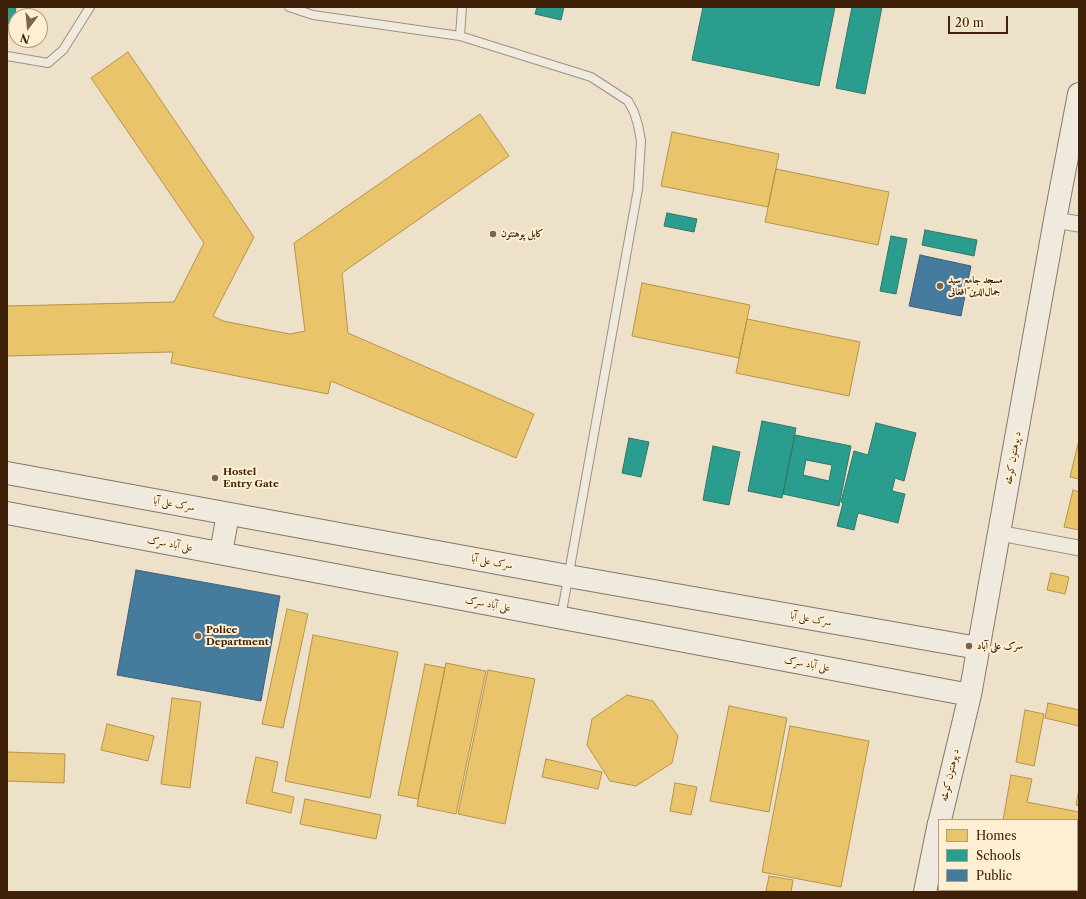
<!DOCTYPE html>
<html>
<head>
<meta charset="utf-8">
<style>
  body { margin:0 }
  #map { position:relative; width:1086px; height:899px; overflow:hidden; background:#eee1c9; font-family:"Libre Caslon Text",serif }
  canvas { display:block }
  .frame { position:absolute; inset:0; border:8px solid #3e2108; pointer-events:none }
  .legend { position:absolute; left:938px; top:819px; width:140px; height:72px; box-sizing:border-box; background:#feeed2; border:1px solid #b19c81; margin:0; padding:5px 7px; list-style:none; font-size:12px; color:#3e2108 }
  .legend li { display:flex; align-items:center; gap:8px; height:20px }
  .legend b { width:20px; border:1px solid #b19c81 }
  .north { position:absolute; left:8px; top:8px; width:40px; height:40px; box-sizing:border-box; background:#feeed2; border:1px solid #b19c81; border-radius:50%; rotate:196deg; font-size:11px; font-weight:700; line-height:16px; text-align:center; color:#3e2108 }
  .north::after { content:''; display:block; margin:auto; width:14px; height:18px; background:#7c644c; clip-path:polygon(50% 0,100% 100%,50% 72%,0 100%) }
  .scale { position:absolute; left:948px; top:16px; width:60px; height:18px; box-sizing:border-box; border:2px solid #3e2108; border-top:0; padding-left:5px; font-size:12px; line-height:14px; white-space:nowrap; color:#3e2108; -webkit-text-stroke:3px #feeed2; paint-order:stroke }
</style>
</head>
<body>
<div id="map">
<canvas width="1086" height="899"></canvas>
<div class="frame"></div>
<ul class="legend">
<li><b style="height:11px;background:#e9c46a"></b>Homes</li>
<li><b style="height:11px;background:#2a9d8f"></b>Schools</li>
<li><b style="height:11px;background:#457b9d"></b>Public</li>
</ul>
<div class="north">N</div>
<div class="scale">20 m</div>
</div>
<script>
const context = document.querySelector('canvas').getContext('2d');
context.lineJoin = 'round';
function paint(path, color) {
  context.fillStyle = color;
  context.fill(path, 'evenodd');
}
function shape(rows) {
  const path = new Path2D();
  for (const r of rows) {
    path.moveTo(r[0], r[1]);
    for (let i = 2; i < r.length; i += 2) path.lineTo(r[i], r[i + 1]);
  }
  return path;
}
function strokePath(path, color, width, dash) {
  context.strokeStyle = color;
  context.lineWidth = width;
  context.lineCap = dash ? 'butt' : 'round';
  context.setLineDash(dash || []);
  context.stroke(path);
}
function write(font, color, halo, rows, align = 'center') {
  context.font = font + ' "Libre Caslon Text",Amiri,serif';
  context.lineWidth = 4;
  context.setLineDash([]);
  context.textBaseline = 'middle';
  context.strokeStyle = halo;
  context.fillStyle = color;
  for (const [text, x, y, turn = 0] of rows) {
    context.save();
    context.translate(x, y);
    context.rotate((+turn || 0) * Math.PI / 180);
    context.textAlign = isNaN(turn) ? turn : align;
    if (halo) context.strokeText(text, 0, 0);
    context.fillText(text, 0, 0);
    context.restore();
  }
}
const homes = shape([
  [128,52,254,237,213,316,223,321,290,334,305,331,294,243,480,114,509,156,342,273,348,333,534,414,516,458,331,381,328,394,171,363,173,352,7,356,7,306,174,302,204,243,91,78,128,52],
  [672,132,779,154,768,207,661,186,672,132],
  [776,169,889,192,878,245,765,222,776,169],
  [642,283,750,305,739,358,632,336,642,283],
  [747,319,860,342,849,396,736,373,747,319],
  [1078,444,1079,444,1079,479,1070,477,1078,444],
  [1073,490,1079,492,1079,530,1064,527,1073,490],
  [1051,573,1069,577,1065,594,1047,590,1051,573],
  [287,609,308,614,283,728,262,724,287,609],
  [313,635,398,652,370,798,285,781,313,635],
  [446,663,486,671,456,814,417,806,446,663],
  [425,664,445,668,418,799,398,795,425,664],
  [488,670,535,679,505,824,458,814,488,670],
  [627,695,653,701,678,736,672,763,636,786,610,781,587,745,592,719,627,695],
  [172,698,201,702,190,788,161,784,172,698],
  [1048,703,1079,710,1079,726,1045,718,1048,703],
  [729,706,787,718,769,812,710,801,729,706],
  [1025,710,1044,714,1034,766,1016,762,1025,710],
  [107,724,154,736,148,761,101,750,107,724],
  [790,726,869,741,841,887,762,872,790,726],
  [7,752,65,754,64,783,7,781,7,752],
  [256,757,278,762,272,792,294,797,291,813,246,803,256,757],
  [546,759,602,772,598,789,542,777,546,759],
  [1011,775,1032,779,1027,802,1079,812,1079,844,1077,844,1077,820,1003,820,1011,775],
  [675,783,697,787,691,815,670,811,675,783],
  [1079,789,1079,806,1076,805,1079,789],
  [305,799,381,815,376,839,300,824,305,799],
  [769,876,793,880,791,892,766,891,769,876],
  [981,890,992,890,992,892,981,892,981,890],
  [1046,890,1051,890,1060,892,1045,892,1046,890]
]);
paint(homes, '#e9c46a');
strokePath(homes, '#b6934d', 1);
const schools = shape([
  [7,7,16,7,13,24,7,23,7,7],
  [537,7,564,7,561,20,535,14,537,7],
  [703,7,835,7,819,86,692,60,703,7],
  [852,7,882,7,865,94,836,88,852,7],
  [667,213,697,219,694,232,664,226,667,213],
  [925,230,977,240,974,256,922,245,925,230],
  [891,236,907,239,896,294,880,291,891,236],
  [762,421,796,428,782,498,748,491,762,421],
  [876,423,916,433,904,481,895,478,892,491,905,494,898,523,858,513,854,530,837,526,843,503,841,502,854,451,868,455,876,423],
  [795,435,851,446,839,506,783,494,795,435],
  [806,460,832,465,829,481,803,475,806,460],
  [629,438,649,442,641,477,622,473,629,438],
  [713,446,740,452,729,505,703,500,713,446]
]);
paint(schools, '#2a9d8f');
strokePath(schools, '#307866', 1);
const public = shape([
  [920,255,971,266,961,316,909,306,920,255],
  [136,570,280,596,261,701,117,675,136,570]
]);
paint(public, '#457b9d');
strokePath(public, '#436070', 1);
const lane = shape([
  [289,7,313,15,460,36,591,77,628,101,634,112,638,125,641,141,638,189,561,617],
  [460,36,462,7],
  [7,56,48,63,63,50,90,7]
]);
const street = shape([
  [1055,220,1079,224],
  [999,533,1079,548],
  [1077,861,1079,861]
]);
const secondary = shape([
  [7,473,568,576,978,648],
  [7,513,970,695],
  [221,553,228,514],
  [940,820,970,695,1055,220,1079,94],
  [925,892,939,823]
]);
strokePath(lane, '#9d9282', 10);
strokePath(street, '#9d9282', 17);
strokePath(secondary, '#837869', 24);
strokePath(lane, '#f0e9dd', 8);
strokePath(street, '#f0e9dd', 15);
strokePath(secondary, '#f0e9dd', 22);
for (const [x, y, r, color] of [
  [493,234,4,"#7c644c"],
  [940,286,4,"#7c644c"],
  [215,478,4,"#7c644c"],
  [198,636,4,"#7c644c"],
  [969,646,4,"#7c644c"]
]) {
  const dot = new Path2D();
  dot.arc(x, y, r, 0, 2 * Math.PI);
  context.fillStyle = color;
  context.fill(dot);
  strokePath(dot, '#feeed2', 1.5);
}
write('bold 10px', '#3e2108', '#feeed2', [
  ["کابل پوهنتون",501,234],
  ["مسجد جامع سید",948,280],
  ["جمال‌الدین افغانی",948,292],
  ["Hostel",223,472],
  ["Entry Gate",223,484],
  ["Police",206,630],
  ["Department",206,642],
  ["سرک علی آباد",977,646]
], 'left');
write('10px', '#3e2108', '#feeed2', [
  ["د پوهنتون کوڅه",1013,458,-80],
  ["سرک علی آبا",174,504,10],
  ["علی آباد سړک",170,544,11],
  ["سرک علی آبا",492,562,10],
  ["علی آباد سړک",488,604,11],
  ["سرک علی آبا",811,619,10],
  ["علی آباد سړک",807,664,11],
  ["د پوهنتون کوڅه",950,775,-77]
]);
</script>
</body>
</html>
